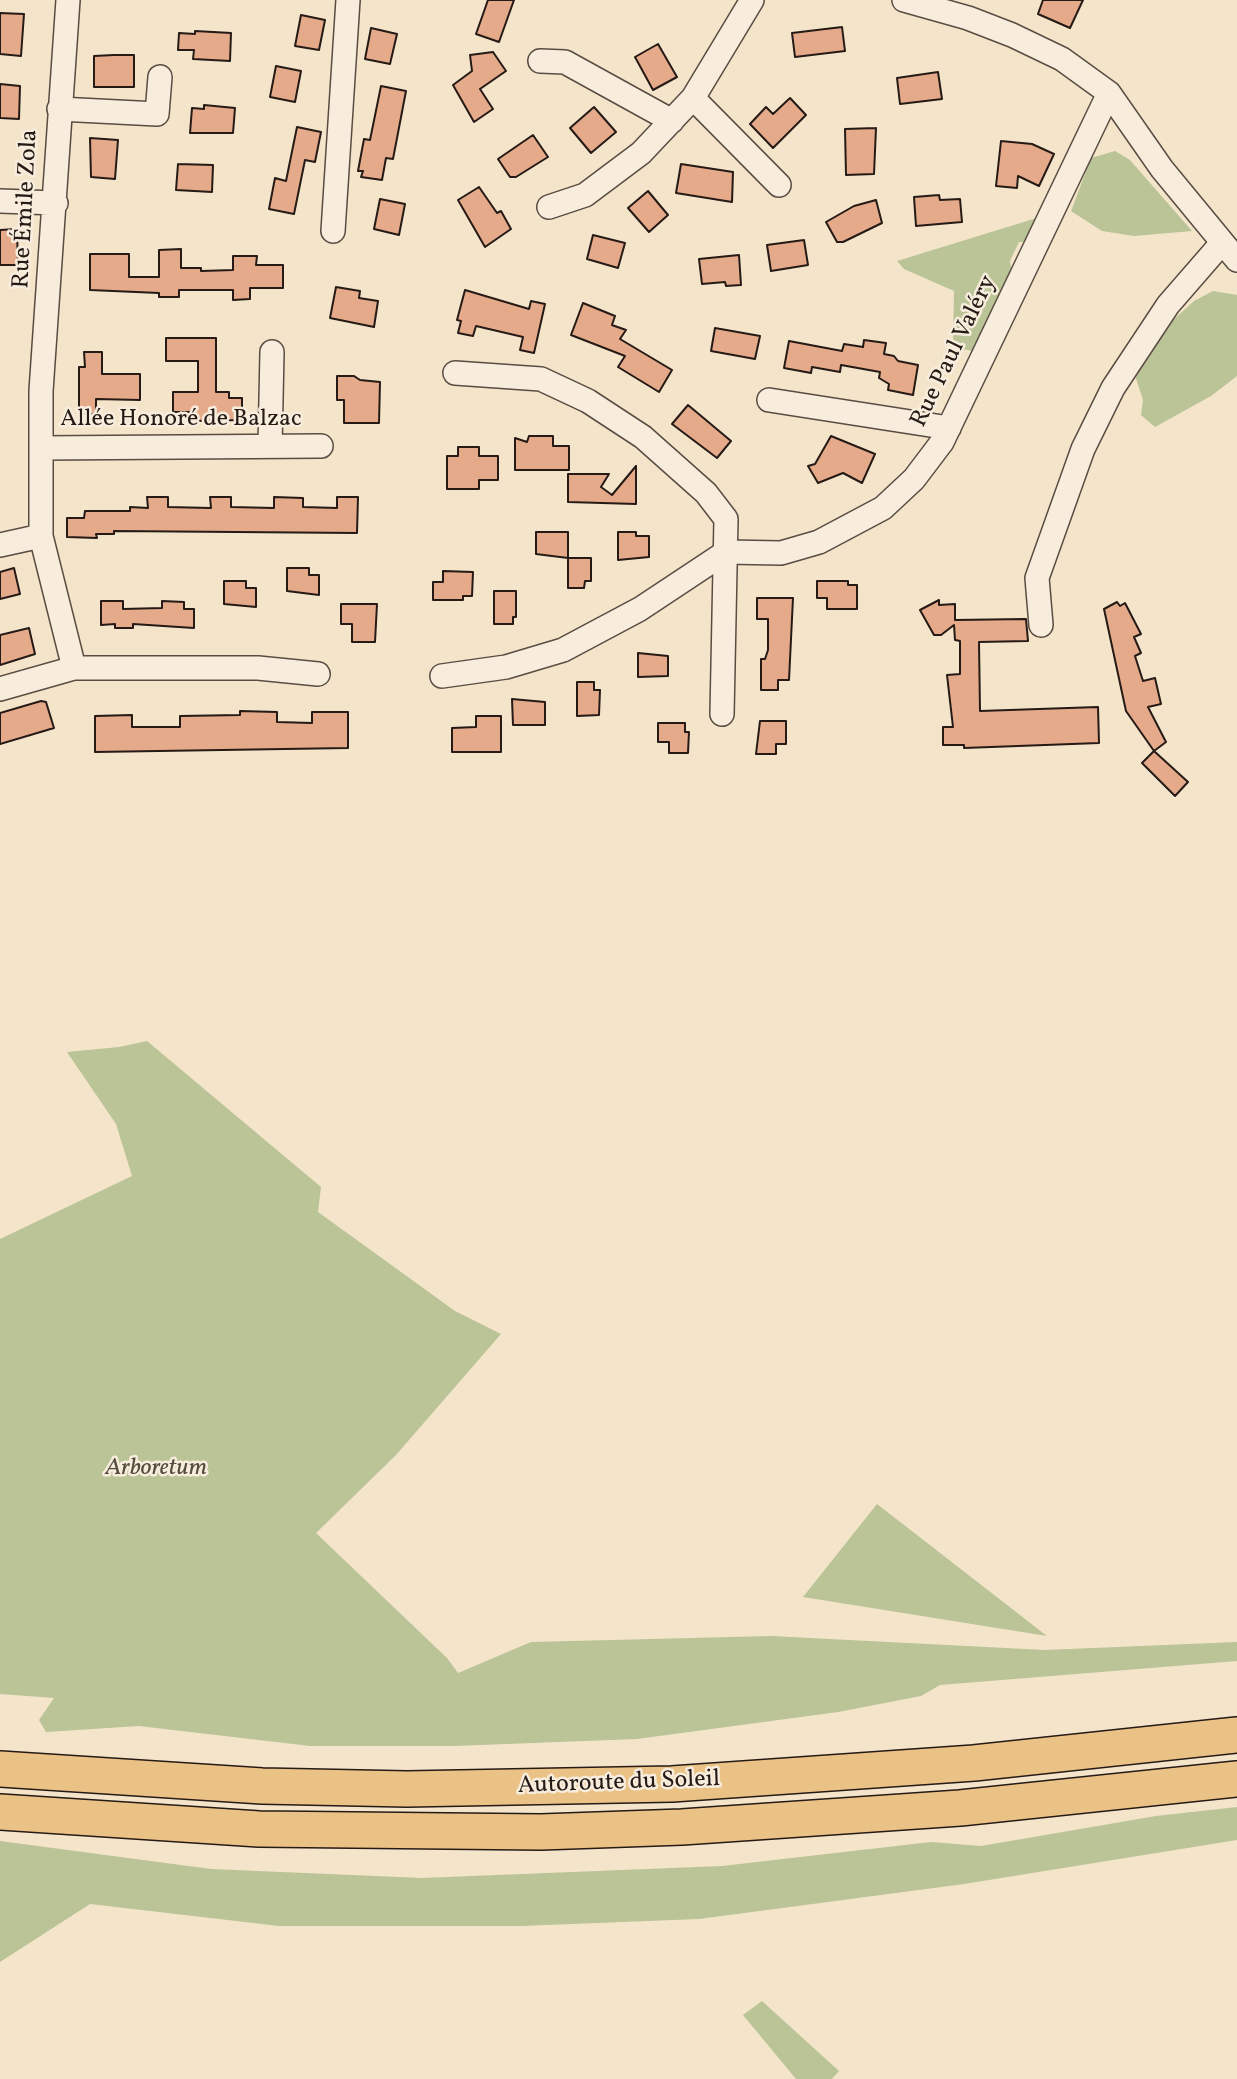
<!DOCTYPE html>
<html>
<head>
<meta charset="utf-8">
<style>
  body { margin:0 }
  canvas { display:block; background:#f4e4ca }
</style>
</head>
<body>
<canvas width="1237" height="2079"></canvas>
<script>
const context = document.querySelector('canvas').getContext('2d');
context.lineJoin = 'round';
function paint(path, color) {
  context.fillStyle = color;
  context.fill(path, 'evenodd');
}
function shape(rows) {
  const path = new Path2D();
  for (const r of rows) {
    path.moveTo(r[0], r[1]);
    for (let i = 2; i < r.length; i += 2) path.lineTo(r[i], r[i + 1]);
  }
  return path;
}
function strokePath(path, color, width, dash) {
  context.strokeStyle = color;
  context.lineWidth = width;
  context.lineCap = dash ? 'butt' : 'round';
  context.setLineDash(dash || []);
  context.stroke(path);
}
function write(font, color, halo, rows, align = 'center') {
  context.font = font + ' Vollkorn,serif';
  context.lineWidth = 5;
  context.setLineDash([]);
  context.textBaseline = 'middle';
  context.strokeStyle = halo;
  context.fillStyle = color;
  for (const [text, x, y, turn = 0] of rows) {
    context.save();
    context.translate(x, y);
    context.rotate((+turn || 0) * Math.PI / 180);
    context.textAlign = isNaN(turn) ? turn : align;
    if (halo) context.strokeText(text, 0, 0);
    context.fillText(text, 0, 0);
    context.restore();
  }
}
paint(shape([
  [1115,151,1130,160,1192,231,1134,236,1102,231,1071,211,1091,158],
  [1040,217,1030,242,1019,242,1010,261,1011,269,972,351,953,347,954,291,904,269,897,261],
  [1213,291,1237,295,1237,376,1211,396,1155,427,1141,415,1143,400,1135,375,1172,321,1194,301],
  [147,1041,321,1187,318,1212,455,1311,501,1334,396,1455,316,1533,447,1658,458,1673,531,1642,771,1636,1045,1650,1237,1642,1237,1661,940,1685,921,1696,838,1712,637,1739,454,1746,310,1746,139,1726,46,1732,39,1720,54,1698,0,1694,0,1239,132,1176,116,1124,67,1052,119,1047],
  [877,1504,1047,1636,803,1597],
  [1237,1807,1237,1840,964,1884,699,1919,521,1926,279,1926,90,1904,0,1962,0,1841,211,1869,422,1878,722,1866,931,1842,981,1846,1156,1816],
  [762,2001,839,2071,832,2079,796,2079,743,2015]
]), '#bac497');
const building = shape([
  [488,0,514,0,499,42,476,34,488,0],
  [1043,0,1083,0,1070,28,1038,14,1043,0],
  [0,13,24,14,21,56,0,54,0,13],
  [301,15,325,20,319,50,295,46,301,15],
  [842,27,845,51,795,57,792,33,842,27],
  [371,28,397,34,390,64,365,59,371,28],
  [195,31,231,33,230,61,193,59,194,50,178,50,179,33,195,34,195,31],
  [658,44,677,77,653,90,635,57,658,44],
  [493,52,506,71,480,89,493,109,474,122,453,85,472,71,470,55,493,52],
  [114,55,134,55,134,87,94,87,94,56,114,55],
  [276,66,301,71,295,102,270,97,276,66],
  [938,72,942,99,900,104,897,78,938,72],
  [0,84,20,86,19,119,0,118,0,84],
  [381,86,406,91,393,159,386,158,382,180,361,177,363,171,358,171,364,139,370,140,381,86],
  [790,98,806,115,773,148,750,124,766,107,773,114,790,98],
  [204,105,235,108,233,133,190,133,192,108,204,109,204,105],
  [594,107,616,132,591,153,570,128,594,107],
  [297,127,321,132,315,162,305,160,294,214,269,209,275,178,286,181,297,127],
  [876,128,874,174,846,175,845,129,876,128],
  [533,135,548,157,516,177,510,177,498,159,533,135],
  [90,138,118,140,115,179,91,177,90,138],
  [1001,141,1032,144,1054,154,1039,186,1018,176,1017,188,996,186,1001,141],
  [178,164,213,165,212,192,176,190,178,164],
  [681,164,733,172,732,202,676,193,681,164],
  [479,187,497,213,501,211,511,229,485,247,458,200,479,187],
  [648,191,668,215,649,232,628,208,648,191],
  [939,195,940,200,960,199,962,222,916,226,914,197,939,195],
  [380,199,405,204,399,235,374,229,380,199],
  [876,200,882,223,843,242,837,242,826,222,854,206,876,200],
  [17,229,18,265,0,265,0,230,17,229],
  [593,235,625,243,618,268,587,259,593,235],
  [804,240,808,265,771,271,767,245,804,240],
  [181,249,181,268,201,268,201,271,233,270,233,256,257,256,256,265,283,265,283,288,250,288,250,299,233,300,233,290,179,290,179,297,159,297,159,293,90,290,90,254,129,254,129,277,159,277,159,250,181,249],
  [739,255,741,285,726,286,725,282,702,284,699,259,739,255],
  [336,287,360,291,359,298,378,301,374,327,330,318,336,287],
  [465,290,529,309,531,301,545,304,534,353,520,350,523,337,476,326,473,336,458,333,461,321,457,320,465,290],
  [583,303,615,316,612,325,626,330,620,339,672,370,659,392,618,367,625,356,571,335,583,303],
  [715,328,760,336,755,359,711,351,715,328],
  [166,338,216,338,216,392,229,392,229,398,242,398,242,420,191,421,191,412,173,412,173,392,198,392,198,361,166,361,166,338],
  [864,340,886,343,884,354,894,356,898,361,918,365,913,395,888,390,889,384,879,378,880,372,841,365,840,372,812,367,811,373,784,368,789,341,842,351,844,344,863,347,864,340],
  [84,352,102,352,102,374,140,374,140,400,96,399,96,414,79,414,79,367,85,367,84,352],
  [337,376,354,376,360,380,380,382,379,423,344,423,344,400,337,400,337,376],
  [688,405,731,441,717,458,672,424,688,405],
  [529,436,553,436,553,446,569,446,569,470,515,470,515,438,527,442,529,436],
  [831,436,875,454,862,483,843,473,818,483,808,466,815,464,831,436],
  [458,447,479,447,479,456,498,456,498,480,479,480,479,489,447,489,447,456,458,456,458,447],
  [636,466,636,504,568,502,568,474,609,474,601,487,612,495,636,466],
  [147,497,168,497,168,507,211,508,210,497,231,497,231,507,274,508,274,497,303,498,303,507,337,508,337,497,358,497,357,533,114,531,114,534,96,534,97,538,67,537,67,518,84,518,85,511,130,511,130,507,148,508,147,497],
  [536,532,568,532,568,558,591,558,591,581,585,581,584,588,568,588,568,558,536,554,536,532],
  [618,532,636,532,636,536,649,536,649,557,618,560,618,532],
  [14,568,20,594,0,599,0,572,14,568],
  [287,568,309,568,309,575,319,575,319,595,287,591,287,568],
  [443,571,473,572,472,596,463,596,463,600,433,600,433,582,443,582,443,571],
  [224,581,246,581,246,588,256,588,256,607,224,604,224,581],
  [817,581,848,581,848,585,857,585,857,609,827,609,827,598,817,598,817,581],
  [494,591,516,591,516,617,513,617,513,624,494,624,494,591],
  [757,598,793,598,789,680,778,680,778,690,761,690,761,659,765,659,768,650,768,619,757,619,757,598],
  [939,600,939,605,955,604,955,620,1026,619,1028,641,979,642,980,711,1098,707,1099,743,964,748,964,745,943,745,943,727,953,727,947,675,960,674,960,641,955,640,954,625,941,635,934,635,920,610,939,600],
  [101,601,123,601,123,609,162,608,162,601,184,602,184,609,194,609,194,628,133,624,133,628,115,628,115,624,101,625,101,601],
  [1117,602,1120,606,1125,603,1141,634,1134,637,1141,653,1135,656,1143,681,1155,678,1161,704,1148,707,1166,742,1154,751,1126,711,1104,609,1117,602],
  [341,604,377,604,375,642,352,642,352,624,341,624,341,604],
  [29,628,35,654,0,665,0,635,29,628],
  [638,653,668,656,668,676,638,677,638,653],
  [577,682,594,682,594,690,600,690,599,715,577,716,577,682],
  [512,699,545,702,545,725,513,725,512,699],
  [41,701,46,702,54,728,0,744,0,713,41,701],
  [240,711,277,712,277,722,312,723,312,712,348,712,348,748,95,752,95,716,132,715,132,727,180,727,180,716,240,715,240,711],
  [476,716,501,716,501,752,452,752,452,728,476,727,476,716],
  [760,721,786,721,786,744,776,744,776,754,756,754,760,721],
  [658,723,685,723,685,732,689,732,688,753,669,753,669,742,658,742,658,723],
  [1154,751,1188,782,1175,796,1142,763,1154,751]
]);
paint(building, '#e4aa8a');
strokePath(building, '#251a15', 2);
const minor = shape([
  [68,0,41,391,41,536,74,668],
  [904,0,968,18,1012,35,1062,59,1109,93,1162,169,1237,260],
  [540,61,565,62,672,121],
  [693,98,779,185],
  [59,109,157,114,160,77],
  [0,201,56,203],
  [549,207,585,195,641,153,693,98,752,0],
  [333,231,348,0],
  [455,373,541,379,588,401,643,437,706,493,726,519,722,714],
  [769,400,949,428],
  [270,446,272,352],
  [41,448,321,446],
  [0,545,41,536],
  [726,552,781,553,819,542,883,508,914,479,942,442,1109,93],
  [1041,625,1037,578,1083,449,1113,388,1168,305,1221,244],
  [442,676,506,667,563,650,640,609,726,552],
  [0,689,74,668,258,668,318,674]
]);
const highway = shape([
  [0,1769,262,1786,407,1789,672,1784,974,1763,1237,1735],
  [0,1812,259,1829,541,1832,682,1827,960,1808,1237,1779]
]);
strokePath(minor, '#594c42', 26);
strokePath(highway, '#251a15', 38);
strokePath(minor, '#f8eddd', 23);
strokePath(highway, '#eac285', 35);
write('24px', '#251a15', '#f8eddd', [
  ["Rue Émile Zola",27,209,-87],
  ["Rue Paul Valéry",955,352,-64],
  ["Allée Honoré de Balzac",181,421],
  ["Autoroute du Soleil",619,1784,-2]
]);
write('italic 24px', '#524d3c', '#f8eddd', [
  ["Arboretum",156,1470]
]);
</script>
</body>
</html>
